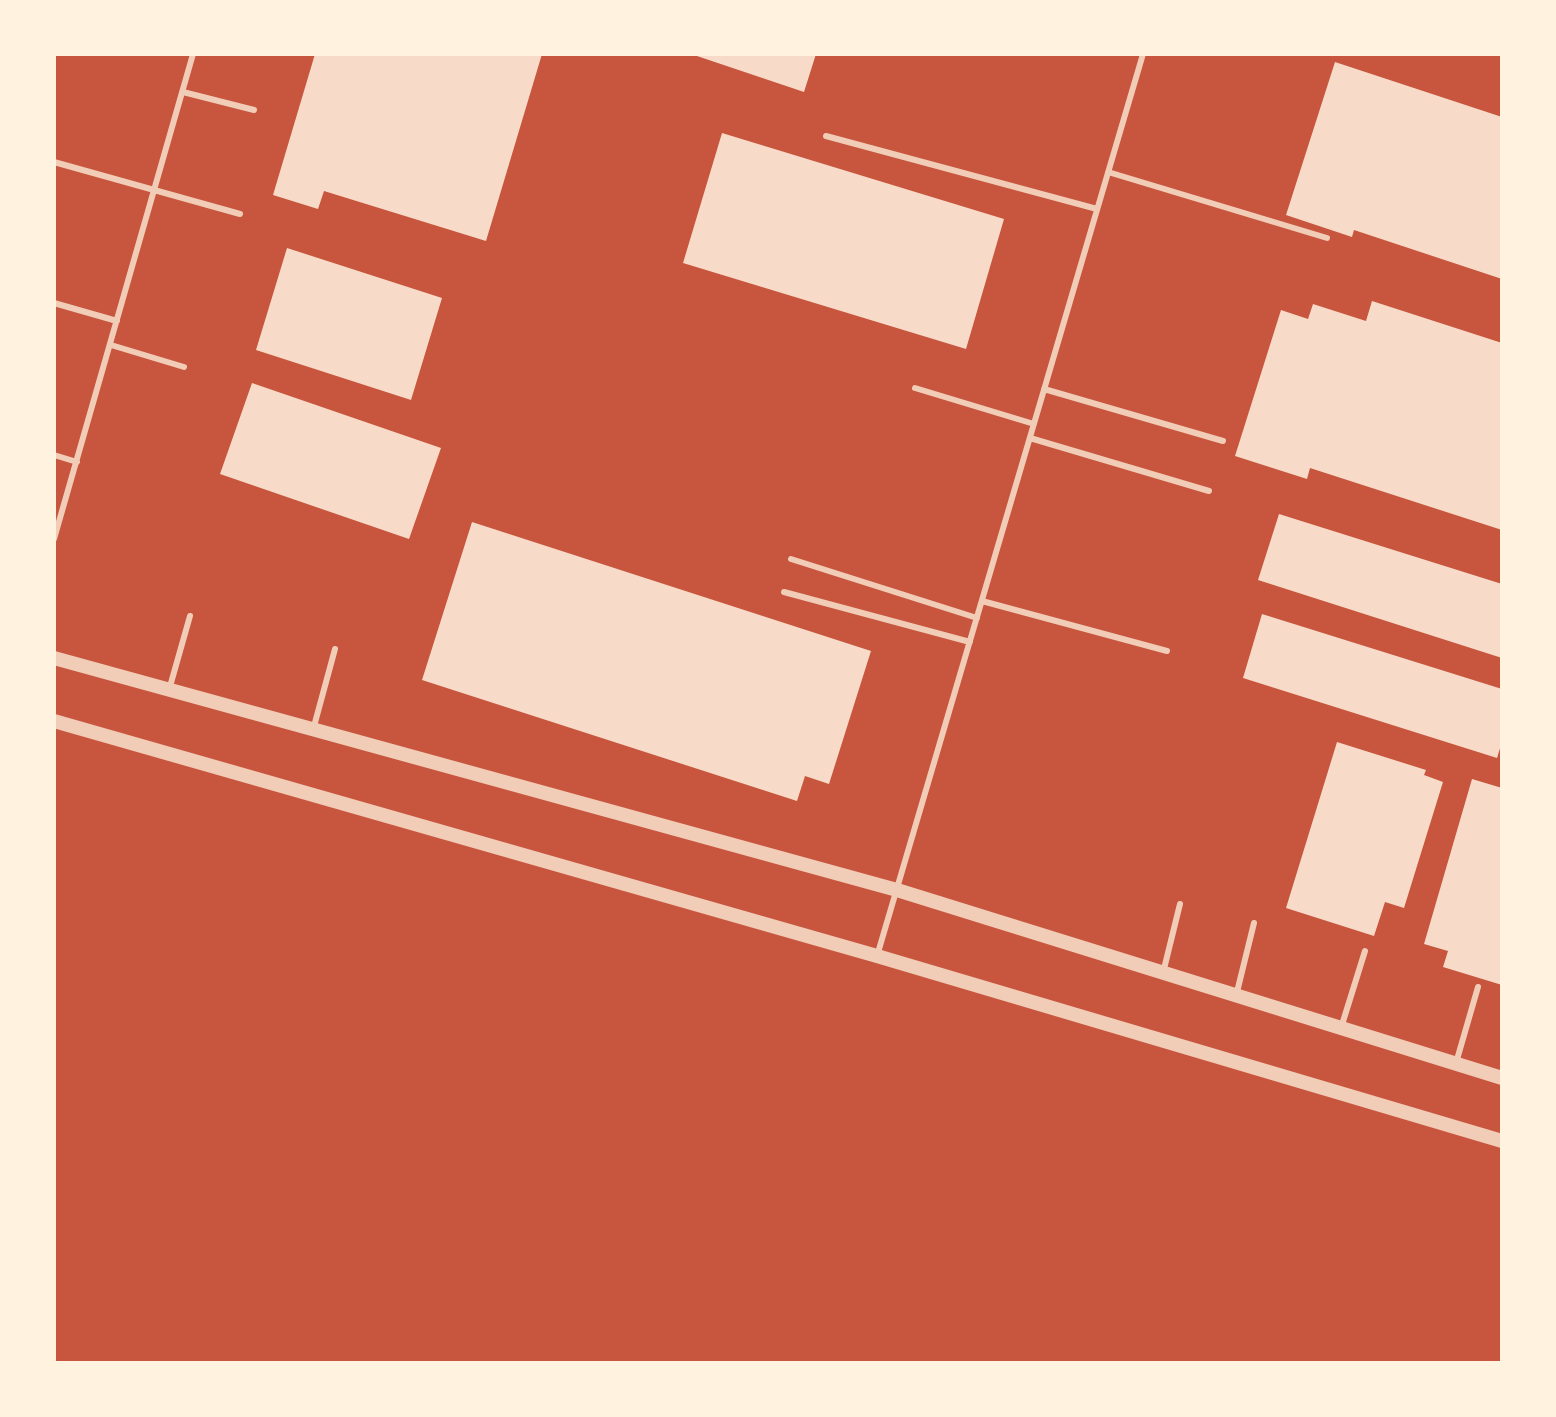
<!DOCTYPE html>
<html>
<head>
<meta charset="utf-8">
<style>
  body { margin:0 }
  #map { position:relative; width:1556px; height:1417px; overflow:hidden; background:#c8553d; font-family:"Playfair Display",serif }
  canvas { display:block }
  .frame { position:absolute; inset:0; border:56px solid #fff3e0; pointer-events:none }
</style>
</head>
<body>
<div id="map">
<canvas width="1556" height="1417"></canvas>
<div class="frame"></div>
</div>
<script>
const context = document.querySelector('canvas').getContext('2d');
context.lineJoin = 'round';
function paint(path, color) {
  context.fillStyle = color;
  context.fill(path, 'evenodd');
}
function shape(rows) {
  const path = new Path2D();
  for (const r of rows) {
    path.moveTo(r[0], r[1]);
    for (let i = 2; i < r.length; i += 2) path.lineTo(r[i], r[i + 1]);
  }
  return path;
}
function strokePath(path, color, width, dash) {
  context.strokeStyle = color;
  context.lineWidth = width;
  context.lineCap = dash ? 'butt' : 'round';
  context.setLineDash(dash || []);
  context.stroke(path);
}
paint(shape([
  [315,54,542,54,486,241,324,191,318,209,273,195],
  [691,54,816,54,804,92],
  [1335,62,1502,117,1502,279,1354,230,1352,237,1286,215],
  [722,133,1004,219,966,349,683,263],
  [287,248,442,298,411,400,256,350],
  [1372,301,1502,343,1502,530,1310,468,1307,479,1235,456,1281,310,1308,319,1313,304,1366,321],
  [252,383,441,448,409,539,220,474],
  [1279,514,1502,584,1502,658,1258,580],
  [472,522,871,651,829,784,805,776,797,801,422,680],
  [1262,614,1502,689,1502,742,1497,758,1243,678],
  [1337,742,1426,770,1424,775,1443,782,1404,908,1385,902,1374,936,1286,908],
  [1472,779,1502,788,1502,985,1443,967,1448,951,1424,944]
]), '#f7dbc8');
strokePath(shape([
  [183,92,254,110],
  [826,136,1097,209],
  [54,162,240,214],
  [1108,172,1327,238],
  [54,303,117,321],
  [111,345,184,367],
  [915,388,1034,424],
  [1044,389,1223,441],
  [1030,438,1209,491],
  [54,455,77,462],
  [54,539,193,54],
  [791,559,977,618],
  [784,592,970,642],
  [982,601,1167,651],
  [169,690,190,616],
  [313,730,335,649],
  [877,956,1143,54],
  [1163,973,1180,904],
  [1236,996,1254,923],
  [1341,1028,1365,951],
  [1456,1063,1478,987]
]), '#f1ccb7', 6);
strokePath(shape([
  [54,658,897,890,1502,1078],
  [54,721,877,956,1502,1141]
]), '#f1ccb7', 14);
</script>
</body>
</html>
